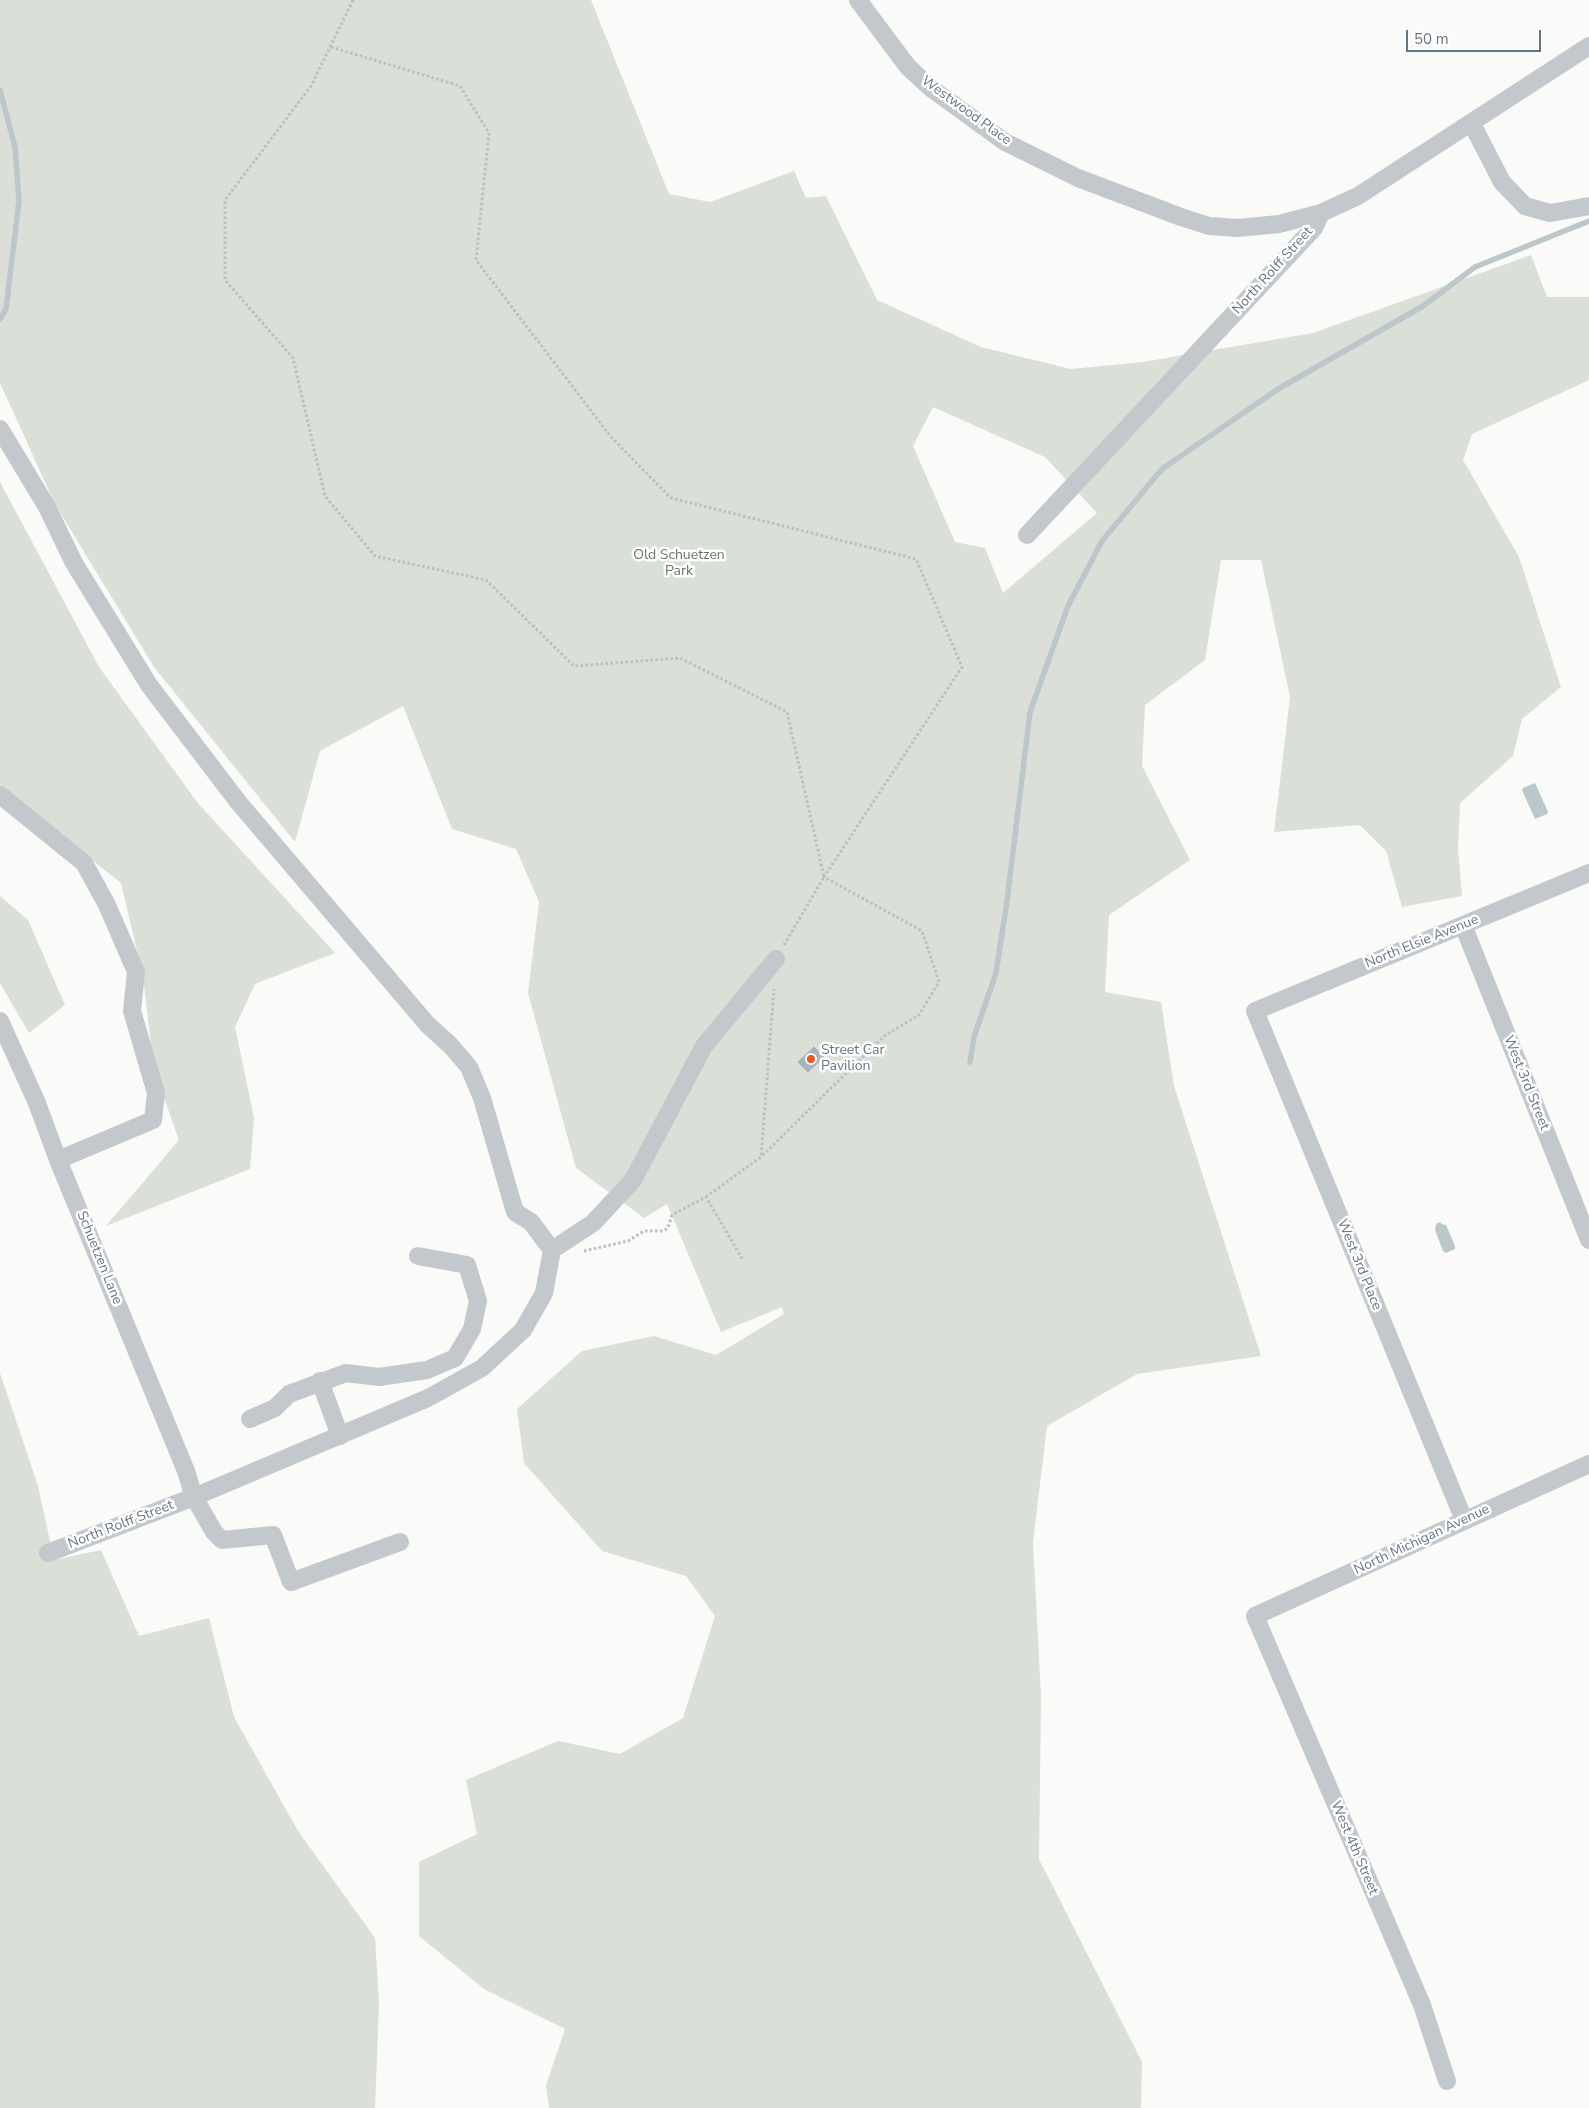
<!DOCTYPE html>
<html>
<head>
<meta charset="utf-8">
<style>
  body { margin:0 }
  #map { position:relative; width:1589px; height:2108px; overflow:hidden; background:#fafaf8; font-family:"Nunito Sans",sans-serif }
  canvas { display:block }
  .scale { position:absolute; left:1406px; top:30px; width:135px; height:22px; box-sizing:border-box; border:2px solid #657683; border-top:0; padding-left:6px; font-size:15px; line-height:18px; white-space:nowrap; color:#657683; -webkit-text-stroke:4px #fff; paint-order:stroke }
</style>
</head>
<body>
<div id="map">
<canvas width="1589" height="2108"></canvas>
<div class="scale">50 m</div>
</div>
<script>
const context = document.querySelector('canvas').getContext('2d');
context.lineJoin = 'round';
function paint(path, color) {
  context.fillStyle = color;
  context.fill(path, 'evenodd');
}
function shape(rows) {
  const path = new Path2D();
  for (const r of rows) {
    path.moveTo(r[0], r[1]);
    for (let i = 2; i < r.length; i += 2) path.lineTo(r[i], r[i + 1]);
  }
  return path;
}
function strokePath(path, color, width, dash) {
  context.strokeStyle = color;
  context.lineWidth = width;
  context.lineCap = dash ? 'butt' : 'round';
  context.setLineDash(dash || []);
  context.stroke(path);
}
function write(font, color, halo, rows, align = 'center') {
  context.font = font + ' "Nunito Sans",sans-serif';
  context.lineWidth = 5;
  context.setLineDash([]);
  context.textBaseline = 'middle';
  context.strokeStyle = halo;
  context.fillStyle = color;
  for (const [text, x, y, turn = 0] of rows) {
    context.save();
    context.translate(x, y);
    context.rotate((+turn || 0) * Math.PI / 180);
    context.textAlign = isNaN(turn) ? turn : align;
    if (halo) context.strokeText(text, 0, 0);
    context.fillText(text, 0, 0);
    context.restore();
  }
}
paint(shape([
  [0,0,591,0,669,194,710,202,794,171,806,198,826,196,877,300,981,347,1071,369,1143,362,1313,333,1531,255,1547,297,1589,297,1589,380,1472,434,1463,460,1519,557,1561,687,1522,719,1513,756,1460,803,1458,849,1462,896,1402,907,1386,851,1360,825,1274,832,1290,697,1261,560,1221,560,1205,660,1145,705,1142,766,1190,860,1109,915,1105,992,1161,1002,1174,1086,1261,1356,1137,1374,1047,1426,1033,1542,1041,1696,1039,1859,1142,2062,1141,2108,549,2108,546,2085,565,2029,484,1989,419,1936,419,1862,477,1834,466,1780,558,1741,620,1754,683,1718,715,1616,686,1576,602,1551,524,1463,517,1409,582,1351,654,1336,716,1355,784,1314,782,1307,721,1332,667,1204,644,1218,576,1168,528,993,539,902,516,849,452,829,403,706,320,751,295,842,154,667,55,504,0,383],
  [933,407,1045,457,1097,513,1003,593,985,548,955,542,913,446],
  [0,482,99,667,197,802,335,953,255,984,235,1027,254,1118,250,1169,106,1226,179,1140,154,1070,143,976,121,883,0,787],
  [0,896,28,920,65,1005,29,1033,0,983],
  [0,1373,38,1486,54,1560,101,1550,139,1636,209,1618,234,1717,298,1831,375,1938,379,2004,375,2108,0,2108]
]), '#dadfd7');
paint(shape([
  [1535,783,1548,812,1547,814,1535,819,1522,790,1523,788],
  [1440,1222,1442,1224,1446,1225,1455,1246,1455,1249,1446,1253,1443,1251,1435,1230,1436,1224]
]), '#bbc7cb');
strokePath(shape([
  [0,90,15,147,19,201,6,309,0,319],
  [970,1062,974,1037,996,973,1007,901,1030,712,1068,606,1102,541,1162,469,1278,389,1423,306,1475,267,1589,221]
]), '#bbc7cb', 5.5);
const building = shape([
  [814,1046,825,1057,808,1073,797,1062,814,1046]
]);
paint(building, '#aab3b9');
strokePath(building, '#dcdcda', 1);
strokePath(shape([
  [353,0,311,86,225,200,225,280,293,358,325,496,375,556,486,580,574,666,680,658,787,712,824,877,784,945],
  [331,47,460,86,489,133,476,260,611,437,671,498,916,559,962,667,824,877,922,931,939,982,919,1015,884,1036,761,1157],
  [706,1197,761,1157,774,989],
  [584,1251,628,1241,644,1231,663,1231,668,1228,672,1215,706,1197,743,1260]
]), '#bbbfc2', 3, [2.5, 2.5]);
strokePath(shape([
  [858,0,908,67,932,89,1005,142,1078,178,1181,217,1209,226,1238,228,1279,224,1321,213,1358,196,1589,46],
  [1472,124,1502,182,1525,206,1550,213,1589,206],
  [0,429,47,507,74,563,149,685,239,803,427,1024,451,1046,469,1067,482,1098,515,1212,531,1222,552,1250,544,1293,523,1330,482,1368,428,1398,194,1497,48,1553],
  [1027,535,1314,228,1321,213],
  [0,795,84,863,107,905,136,972,132,1011,156,1093,153,1120,58,1160],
  [1463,925,1589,1240],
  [0,1021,37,1103,58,1160,186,1471,194,1497,214,1532,222,1540,273,1535,291,1582,400,1542],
  [552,1250,593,1223,633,1180,704,1046,776,959],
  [320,1381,340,1436],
  [250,1419,275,1408,289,1394,346,1373,379,1377,427,1370,455,1358,472,1329,478,1301,467,1265,418,1256],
  [1464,1520,1255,1011,1589,873],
  [1447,2081,1422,2005,1255,1616,1589,1464]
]), '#c3c8cc', 18);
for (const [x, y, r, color] of [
  [811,1059,5,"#e4572e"]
]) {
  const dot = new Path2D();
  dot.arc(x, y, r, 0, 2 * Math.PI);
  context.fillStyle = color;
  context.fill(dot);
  strokePath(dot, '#fff', 2);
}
write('14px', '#657683', '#fff', [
  ["Westwood Place",966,111,36],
  ["North Rolff Street",1273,271,-48],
  ["North Elsie Avenue",1422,942,-22],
  ["West 3rd Street",1526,1083,68],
  ["Schuetzen Lane",99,1258,68],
  ["West 3rd Place",1359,1265,68],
  ["North Rolff Street",121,1525,-21],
  ["North Michigan Avenue",1422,1540,-25],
  ["West 4th Street",1354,1848,67]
]);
write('14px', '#687a64', '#fff', [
  ["Old Schuetzen",679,556],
  ["Park",679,572]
]);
write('14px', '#657683', '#fff', [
  ["Street Car",821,1051],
  ["Pavilion",821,1067]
], 'left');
</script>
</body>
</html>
